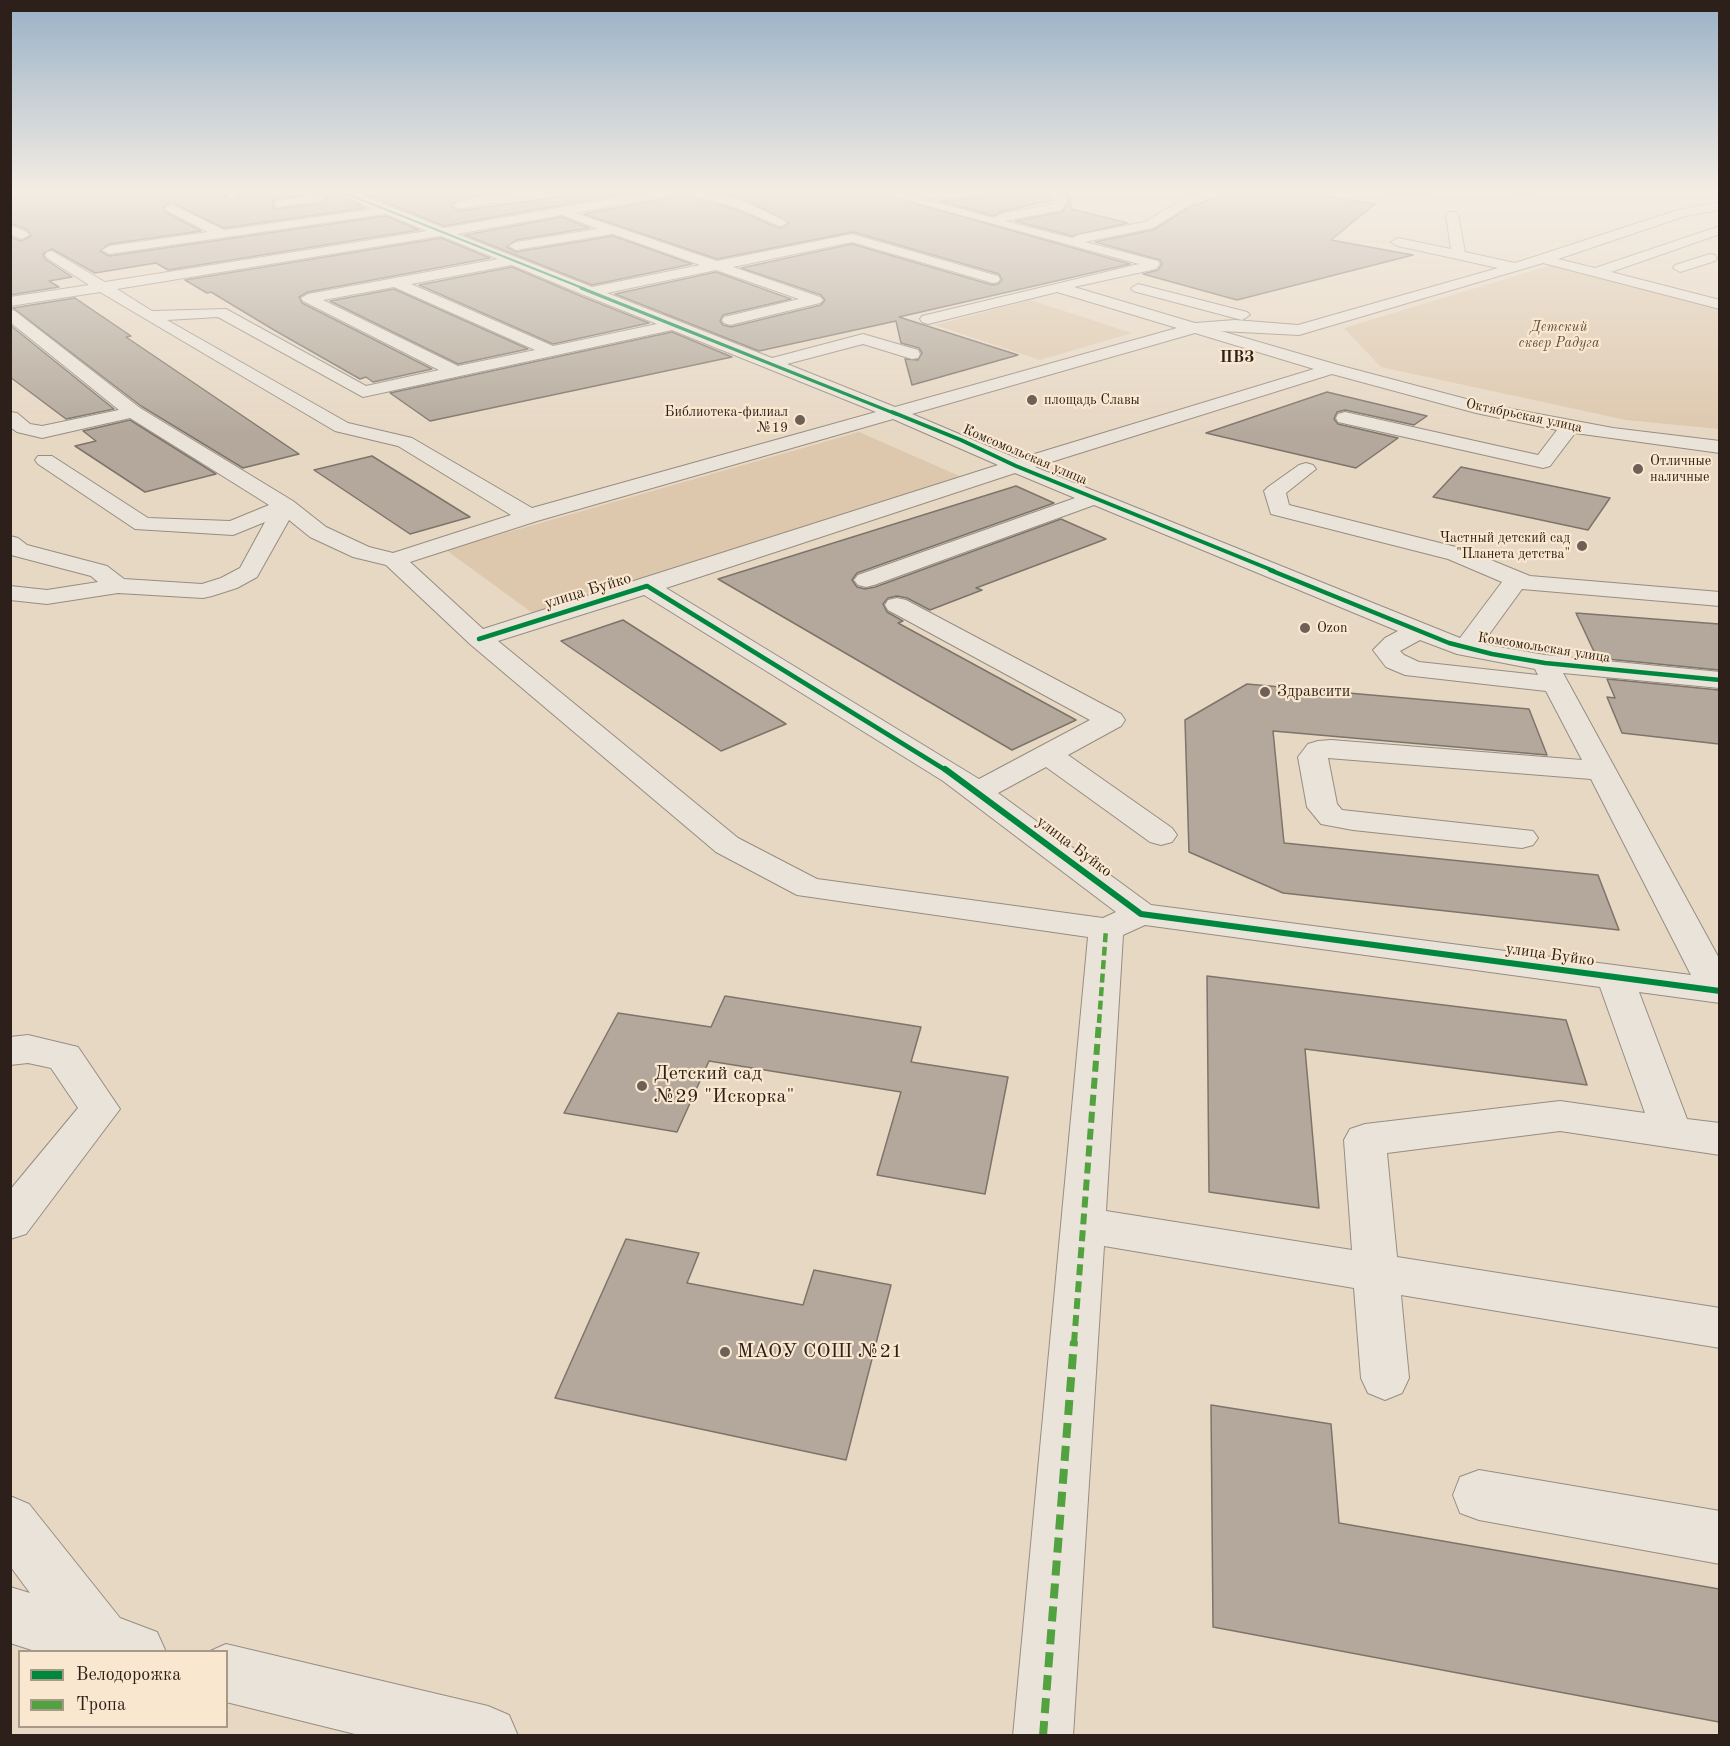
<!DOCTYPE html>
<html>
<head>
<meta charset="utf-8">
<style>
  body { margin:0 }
  #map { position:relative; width:1730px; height:1746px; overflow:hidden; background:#e7d8c4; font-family:"Old Standard TT",serif }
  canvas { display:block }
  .frame { position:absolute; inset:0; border:12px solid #2d201a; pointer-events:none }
  .legend { position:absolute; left:18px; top:1650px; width:210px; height:78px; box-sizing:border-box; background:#f9e8cf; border:2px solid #a79887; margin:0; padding:8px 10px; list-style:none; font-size:18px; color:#2d201a }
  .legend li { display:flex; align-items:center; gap:12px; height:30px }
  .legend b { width:30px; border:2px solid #a79887 }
</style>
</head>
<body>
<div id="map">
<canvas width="1730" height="1746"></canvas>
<div class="frame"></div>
<ul class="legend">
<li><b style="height:8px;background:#00873e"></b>Велодорожка</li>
<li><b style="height:8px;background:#52a240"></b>Тропа</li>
</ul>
</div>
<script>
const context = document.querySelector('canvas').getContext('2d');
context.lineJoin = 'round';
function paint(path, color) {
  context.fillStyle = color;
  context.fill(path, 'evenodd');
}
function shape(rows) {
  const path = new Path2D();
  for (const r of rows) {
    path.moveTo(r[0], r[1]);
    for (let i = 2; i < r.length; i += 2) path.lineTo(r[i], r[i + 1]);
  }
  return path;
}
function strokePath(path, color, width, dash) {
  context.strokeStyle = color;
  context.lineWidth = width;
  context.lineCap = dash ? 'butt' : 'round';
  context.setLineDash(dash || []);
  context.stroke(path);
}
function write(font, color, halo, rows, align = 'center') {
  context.font = font + ' "Old Standard TT",serif';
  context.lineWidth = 4.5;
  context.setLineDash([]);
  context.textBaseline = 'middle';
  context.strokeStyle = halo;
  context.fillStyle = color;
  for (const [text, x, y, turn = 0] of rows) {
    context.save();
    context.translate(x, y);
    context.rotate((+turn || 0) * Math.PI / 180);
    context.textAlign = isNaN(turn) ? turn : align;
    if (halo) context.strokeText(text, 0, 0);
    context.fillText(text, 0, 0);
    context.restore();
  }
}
paint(shape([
  [1555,264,1719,306,1719,429,1626,420,1381,367,1344,328],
  [1030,300,1132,333,1040,360,935,325],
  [859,432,964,478,542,620,446,550]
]), '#ddc8ad');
const building = shape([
  [38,190,216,190,232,201,241,195,237,190,291,190,298,196,273,200,273,207,275,209,319,204,327,197,315,190,329,190,365,208,224,228,170,202,163,208,165,212,201,231,109,244,100,251,109,256,386,216,419,230,168,270,156,263,95,273,52,249,43,254,45,259,72,277,49,281,59,287,10,295,10,237,21,241,31,236,28,230,10,223,10,194,38,190],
  [355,190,483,190,492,193,458,199,451,206,459,211,602,190,646,190,444,226,355,190],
  [711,190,780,190,781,197,816,190,868,190,1130,264,899,317,1018,355,912,385,905,359,918,360,922,353,919,348,901,343,896,321,759,351,615,294,716,272,791,299,723,315,720,321,723,325,731,327,821,305,825,300,821,295,741,268,852,244,992,285,998,284,1002,280,999,274,853,232,717,259,584,214,685,195,737,210,776,227,782,228,789,223,747,200,711,190],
  [1021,190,1044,190,1052,200,1000,212,994,216,939,201,1013,195,1021,190],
  [1062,190,1070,190,1071,209,1128,223,1072,236,1015,221,1062,212,1069,201,1062,190],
  [1237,190,1289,190,1375,204,1331,240,1413,255,1237,300,1143,274,1158,270,1162,264,1160,260,1095,242,1153,230,1192,206,1237,190],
  [562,217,589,228,516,240,507,247,516,252,613,236,692,264,592,285,465,235,562,217],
  [441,238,490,258,308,292,299,297,302,303,432,369,373,382,366,377,360,379,274,330,211,292,207,293,185,280,441,238],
  [512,267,583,297,649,323,553,344,419,285,512,267],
  [394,289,528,349,458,364,330,301,394,289],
  [75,298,131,336,126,337,299,454,243,468,141,406,13,308,75,298],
  [10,325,114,409,66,419,10,377,10,325],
  [672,332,732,357,430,421,390,393,672,332],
  [1327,392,1427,416,1414,425,1345,410,1337,412,1334,419,1338,424,1398,438,1356,468,1206,433,1327,392],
  [130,420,216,474,145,492,75,446,96,441,83,431,130,420],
  [372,456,470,517,410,534,314,470,372,456],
  [1461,467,1610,498,1588,530,1433,497,1461,467],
  [1016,486,1054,503,857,573,852,580,857,587,865,589,875,587,1061,519,1106,539,976,588,982,590,930,610,907,598,897,596,888,598,883,604,887,612,903,621,898,623,1076,720,1012,750,718,579,1016,486],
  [1576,613,1719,624,1719,670,1597,658,1576,613],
  [623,620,786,724,721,751,561,641,623,620],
  [1607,679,1719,690,1719,744,1622,733,1607,697,1615,698,1607,679],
  [1247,684,1529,709,1547,755,1273,731,1284,843,1598,875,1619,930,1283,893,1189,852,1185,720,1247,684],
  [1207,976,1566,1020,1587,1085,1305,1049,1319,1208,1209,1192,1207,976],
  [725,996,921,1027,911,1062,1008,1077,985,1194,877,1175,901,1092,709,1061,677,1132,564,1113,618,1013,711,1027,725,996],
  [626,1239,699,1253,687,1283,803,1305,814,1270,891,1285,846,1460,555,1398,626,1239],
  [1211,1405,1331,1424,1339,1523,1719,1589,1719,1722,1213,1627,1211,1405]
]);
paint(building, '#b3a89b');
strokePath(building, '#7d746a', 1.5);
const minor = shape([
  [218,190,233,190,239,195,233,199,218,190],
  [293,190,310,190,325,198,319,202,275,207,275,201,305,197,293,190],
  [331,190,348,190,444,228,661,190,701,190,746,202,787,222,781,226,777,225,738,208,685,193,575,213,717,261,852,234,998,276,1000,279,998,282,993,283,852,242,733,267,820,297,823,300,820,303,730,325,724,323,722,320,724,317,799,299,716,270,607,293,772,358,863,334,918,350,920,354,918,358,912,359,863,344,787,364,895,407,1177,328,1057,292,928,324,922,322,920,319,922,316,1139,264,870,190,891,190,994,218,1000,214,1053,204,1055,200,1046,190,1059,190,1067,200,1062,210,1005,221,1072,238,1078,235,1145,222,1198,190,1213,190,1153,228,1085,242,1158,261,1160,264,1156,269,1074,287,1195,323,1235,320,1298,325,1498,268,1398,246,1391,242,1398,238,1451,249,1446,215,1448,212,1456,212,1458,215,1465,252,1515,263,1678,210,1720,202,1720,210,1685,216,1558,259,1595,268,1720,226,1720,234,1611,272,1720,300,1720,309,1543,263,1299,335,1221,331,1338,365,1485,404,1613,428,1720,441,1720,453,1575,433,1550,466,1543,468,1338,422,1336,418,1338,414,1345,412,1538,455,1557,430,1476,413,1332,374,1035,467,1460,638,1502,582,1448,559,1271,514,1264,491,1268,487,1299,465,1306,463,1313,465,1316,469,1286,493,1289,505,1464,549,1530,576,1720,592,1720,606,1522,589,1482,644,1545,655,1720,672,1720,688,1563,673,1720,960,1720,1003,1639,992,1687,1119,1720,1123,1720,1155,1560,1131,1387,1153,1397,1257,1720,1308,1720,1348,1401,1295,1409,1378,1402,1393,1385,1400,1368,1393,1361,1378,1354,1288,1104,1246,1073,1736,1013,1736,1088,937,797,895,716,852,470,644,386,565,353,557,310,537,289,520,257,577,237,588,212,596,203,598,118,593,47,604,10,600,10,586,47,590,98,582,91,576,11,555,10,536,18,538,27,545,107,566,124,579,202,584,221,578,240,568,265,522,233,535,135,529,38,464,35,460,38,456,52,456,148,518,230,521,269,505,130,418,42,438,17,432,10,427,10,412,17,413,30,424,42,426,119,410,10,322,10,309,15,311,140,408,293,501,326,527,369,547,393,553,511,515,398,446,335,431,100,292,10,306,10,297,89,285,47,258,45,255,47,252,52,251,105,282,427,231,386,214,109,254,102,250,109,246,208,232,167,211,165,208,171,204,224,230,373,209,331,190],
  [562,215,598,229,516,242,509,246,516,250,613,234,700,265,592,287,457,234,562,215],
  [441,236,498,259,308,294,301,298,303,301,439,370,366,386,226,309,152,311,117,289,441,236],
  [512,265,584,295,657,324,553,346,411,284,512,265],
  [394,287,535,350,458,366,323,300,394,287],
  [218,317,363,397,672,330,876,412,532,508,412,438,348,423,167,320,218,317],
  [1195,333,1314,369,1018,459,912,414,1195,333],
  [893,419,998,465,483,629,410,562,537,521,893,419],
  [1015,473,1075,498,858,575,854,580,858,585,866,587,874,585,1094,505,1398,631,1385,638,1373,650,1386,667,1405,675,1546,691,1582,760,1331,740,1318,741,1308,744,1298,757,1307,807,1321,824,1353,830,1522,848,1533,845,1538,838,1533,831,1342,810,1337,804,1328,758,1591,779,1691,975,1151,905,998,793,1046,767,1150,842,1161,845,1172,842,1177,835,1172,828,1068,755,1121,726,1125,720,1121,714,906,600,897,598,888,600,885,605,888,610,1090,720,979,779,666,588,1015,473],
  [644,595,943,781,1116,912,1103,918,817,879,738,838,498,641,644,595],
  [1420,640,1457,654,1535,669,1538,675,1419,662,1404,655,1400,651,1420,640],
  [1145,925,1600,987,1645,1113,1560,1101,1365,1124,1350,1129,1344,1140,1352,1250,1106,1211,1123,935,1145,925],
  [527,190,556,190,550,193,459,209,453,205,459,201,527,190],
  [951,190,1019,190,1013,193,932,199,926,195,932,191,951,190],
  [1408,190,1491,190,1472,197,1414,193,1408,190],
  [10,225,27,232,29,235,22,239,10,234,10,225],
  [1710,254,1715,255,1717,258,1715,261,1680,272,1673,268,1675,265,1710,254],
  [1138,284,1247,312,1250,315,1242,320,1133,291,1131,288,1138,284],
  [28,1035,78,1047,120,1109,26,1234,10,1239,10,1190,78,1108,51,1068,28,1063,10,1065,10,1037,28,1035],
  [1479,1470,1720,1511,1720,1564,1479,1520,1460,1513,1453,1495,1460,1477,1479,1470],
  [10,1496,29,1504,120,1618,157,1632,166,1652,38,1652,10,1643,10,1587,30,1593,10,1566,10,1496],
  [226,1644,488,1706,509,1715,518,1736,363,1736,226,1702,226,1652,208,1652,226,1644]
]);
strokePath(minor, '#978d81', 2);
paint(minor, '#eae3d9');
strokePath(shape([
  [1366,190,1430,197,1484,198,1556,190]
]), '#a8a199', 1.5);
strokePath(shape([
  [1099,1023,1106,929]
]), '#52a240', 4.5, [9, 4.5]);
strokePath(shape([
  [1074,1343,1099,1022]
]), '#52a240', 6, [11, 6]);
strokePath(shape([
  [1043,1736,1074,1341]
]), '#52a240', 8, [15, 8]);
strokePath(shape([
  [337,190,585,289]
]), '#00873e', 2);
strokePath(shape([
  [581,288,896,414]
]), '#00873e', 3);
strokePath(shape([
  [892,412,961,440,1016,466,1274,571]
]), '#00873e', 4);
strokePath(shape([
  [1270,570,1449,643,1492,654,1545,663,1720,680],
  [479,639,647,586,947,771]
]), '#00873e', 4.5);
strokePath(shape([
  [945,769,1141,914,1720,991]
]), '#00873e', 6);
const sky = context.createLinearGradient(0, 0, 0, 435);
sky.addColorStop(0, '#99b1c6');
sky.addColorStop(0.44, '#f4ede4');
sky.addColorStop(1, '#f4ede400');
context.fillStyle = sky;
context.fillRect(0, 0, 1730, 435);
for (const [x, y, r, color] of [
  [1032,400,6,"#6e6056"],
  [800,420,6,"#6e6056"],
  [1638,469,6,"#6e6056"],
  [1582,546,6,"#6e6056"],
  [1305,628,6,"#6e6056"],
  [1265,692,6,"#6e6056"],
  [642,1086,6,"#6e6056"],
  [725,1352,6,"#6e6056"]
]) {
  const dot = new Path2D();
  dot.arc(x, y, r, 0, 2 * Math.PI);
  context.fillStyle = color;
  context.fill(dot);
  strokePath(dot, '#f9e8cf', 2);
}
write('italic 14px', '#5f4e41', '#f9e8cf', [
  ["Детский",1559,327],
  ["сквер Радуга",1559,343]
]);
write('14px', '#2d201a', '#f9e8cf', [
  ["площадь Славы",1044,400],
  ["Библиотека-филиал",788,412,"right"],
  ["№19",788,428,"right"],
  ["Отличные",1650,461],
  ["наличные",1650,477],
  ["Частный детский сад",1570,538,"right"],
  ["\"Планета детства\"",1570,554,"right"],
  ["Ozon",1317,628]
], 'left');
write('14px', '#2d201a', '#f9e8cf', [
  ["Октябрьская улица",1524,416,12],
  ["Комсомольская улица",1025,455,23],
  ["Комсомольская улица",1544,648,9]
]);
write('bold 16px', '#2d201a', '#f9e8cf', [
  ["ПВЗ",1237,358]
]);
write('16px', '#2d201a', '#f9e8cf', [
  ["улица Буйко",588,591,-17],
  ["улица Буйко",1074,847,37],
  ["улица Буйко",1550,955,8]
]);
write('16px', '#2d201a', '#f9e8cf', [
  ["Здравсити",1277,692]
], 'left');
write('20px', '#2d201a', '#f9e8cf', [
  ["Детский сад",654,1074],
  ["№29 \"Искорка\"",654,1097],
  ["МАОУ СОШ №21",737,1352]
], 'left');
</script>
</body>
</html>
